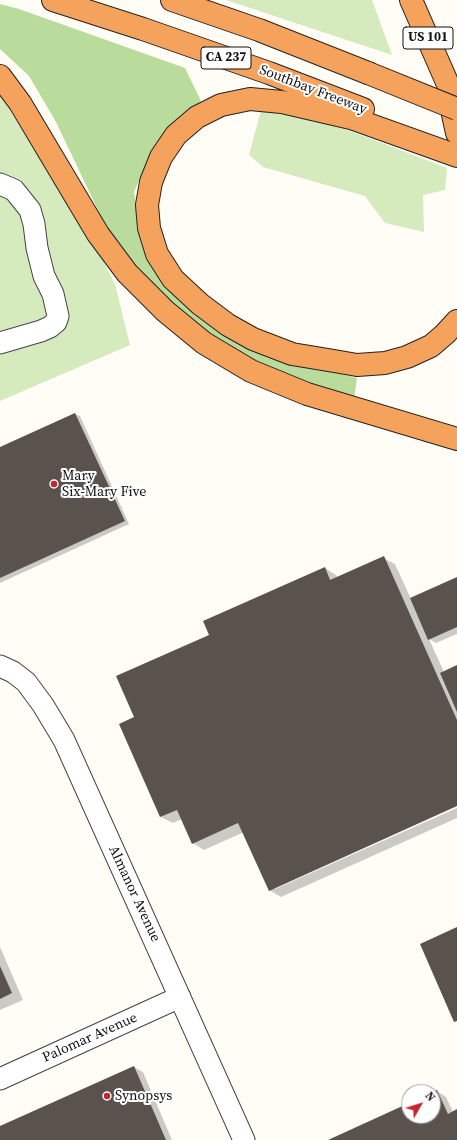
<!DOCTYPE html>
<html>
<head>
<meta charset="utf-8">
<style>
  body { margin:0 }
  #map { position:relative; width:457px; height:1140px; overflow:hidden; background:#fffdf5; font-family:"Source Serif 4",serif }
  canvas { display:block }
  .north { position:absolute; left:401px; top:1084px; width:40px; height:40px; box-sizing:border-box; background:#fff; border:1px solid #a0a0a0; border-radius:50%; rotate:51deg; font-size:11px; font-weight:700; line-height:16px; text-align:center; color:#111 }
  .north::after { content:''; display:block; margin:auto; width:14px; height:18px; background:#c4262e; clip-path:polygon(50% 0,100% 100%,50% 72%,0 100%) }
</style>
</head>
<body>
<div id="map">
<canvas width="457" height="1140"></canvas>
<div class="north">N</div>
</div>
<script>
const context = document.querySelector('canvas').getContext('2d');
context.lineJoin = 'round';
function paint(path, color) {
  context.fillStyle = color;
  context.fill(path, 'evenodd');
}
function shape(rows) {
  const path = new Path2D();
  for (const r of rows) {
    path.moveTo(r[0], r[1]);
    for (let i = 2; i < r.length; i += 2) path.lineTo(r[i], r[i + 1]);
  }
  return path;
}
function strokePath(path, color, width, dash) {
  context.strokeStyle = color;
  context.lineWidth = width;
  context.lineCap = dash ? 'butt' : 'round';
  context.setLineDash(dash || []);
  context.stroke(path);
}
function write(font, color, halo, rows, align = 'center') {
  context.font = font + ' "Source Serif 4",serif';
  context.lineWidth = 4;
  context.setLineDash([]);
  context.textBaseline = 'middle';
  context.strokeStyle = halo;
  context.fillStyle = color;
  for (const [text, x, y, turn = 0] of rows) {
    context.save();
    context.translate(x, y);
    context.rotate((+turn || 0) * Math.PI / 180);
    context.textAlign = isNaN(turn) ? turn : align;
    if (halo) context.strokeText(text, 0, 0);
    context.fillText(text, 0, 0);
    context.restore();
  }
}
paint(shape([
  [226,0,372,0,392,55],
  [0,95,92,239,115,284,130,345,0,401],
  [261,110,309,115,447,168,445,190,423,195,424,232,385,223,365,196,263,167,249,155]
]), '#d5ebbd');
paint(shape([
  [0,4,19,9,185,68,201,101,176,120,151,153,134,192,142,241,152,265,294,363,357,378,354,399,256,364,211,335,167,303,134,266,106,227,56,122,29,76,0,49]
]), '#b9dc9c');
paint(shape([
  [75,414,80,416,129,524,0,583,0,448],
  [383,558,395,564,411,599,457,579,457,634,436,643,429,639,444,672,457,667,457,805,275,886,275,889,457,808,457,818,281,897,269,890,244,832,204,850,193,843,182,819,173,823,161,817,120,725,135,718,210,635,325,568,336,575,338,578],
  [0,947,23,1000,0,1010],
  [134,1067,143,1072,172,1140,0,1140,0,1127],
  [437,1091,446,1097,453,1112,457,1110,457,1140,330,1140,409,1104,409,1116,433,1116,433,1093]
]), '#0003');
paint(shape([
  [75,413,125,521,0,578,0,447],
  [384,556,457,720,457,806,269,891,238,823,192,844,177,810,160,817,119,724,134,717,116,676,209,635,203,621,325,567,330,580],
  [457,577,457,627,428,640,410,598],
  [457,665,457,712,440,673],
  [457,927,457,1021,454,1022,420,944],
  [0,966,12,993,0,999],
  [134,1066,166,1140,0,1140,0,1126],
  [437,1090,448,1114,457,1109,457,1140,328,1140,409,1103,409,1116,433,1116,433,1092]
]), '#5a524d');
const minor = shape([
  [0,184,14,190,30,210,34,224,37,248,44,276,53,294,58,316,56,322,50,327,41,331,0,343],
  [0,666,13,672,26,682,43,705,64,740,244,1140],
  [0,1079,180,997]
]);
const highway = shape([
  [53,0,143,29,269,73,363,109],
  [172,0,259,30,368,73],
  [411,0,457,105],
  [0,76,20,103,98,234,127,273,165,311,204,343,251,371,307,394,457,439],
  [448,92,457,133],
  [457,156,351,118,282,102,250,99,221,105,197,117,176,135,161,157,151,182,147,205,149,228,157,254,173,279,200,304,228,325,253,339,292,354,334,361,357,365,385,363,407,357,431,346,445,334,457,321]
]);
strokePath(minor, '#444', 23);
strokePath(highway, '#222', 24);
strokePath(minor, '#fff', 21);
strokePath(highway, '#f5a25d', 22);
const highwayBridge = shape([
  [368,73,457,109]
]);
strokePath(highwayBridge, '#222', 24, []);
strokePath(highwayBridge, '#f5a25d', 22);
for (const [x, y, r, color] of [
  [54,484,4,"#c4262e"],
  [107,1096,4,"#c4262e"]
]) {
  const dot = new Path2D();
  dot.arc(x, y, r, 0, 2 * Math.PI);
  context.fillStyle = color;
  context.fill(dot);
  strokePath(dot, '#fff', 1.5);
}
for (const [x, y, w] of [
  [428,38,50],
  [226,58,50]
]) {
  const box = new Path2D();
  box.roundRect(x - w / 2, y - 11, w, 22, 3);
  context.fillStyle = '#fff';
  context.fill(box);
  strokePath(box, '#111', 1);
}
write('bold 13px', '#111', null, [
  ["US 101",428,38],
  ["CA 237",226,58]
]);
write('14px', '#111', '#fff', [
  ["Southbay Freeway",313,90,21],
  ["Almanor Avenue",134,894,65],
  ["Palomar Avenue",90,1038,-24]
]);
write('14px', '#111', '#fff', [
  ["Mary",62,476],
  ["Six-Mary Five",62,492],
  ["Synopsys",115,1096]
], 'left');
</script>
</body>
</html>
